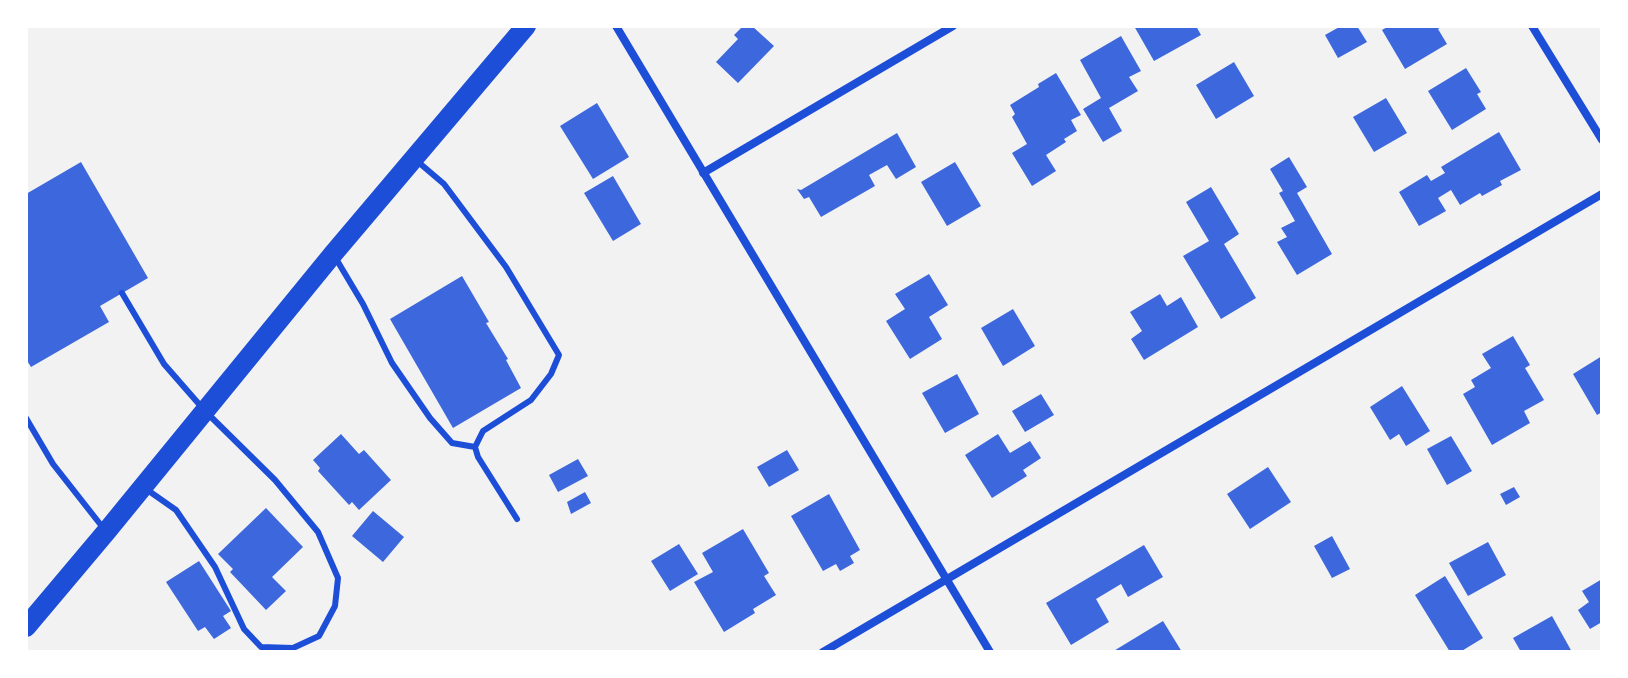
<!DOCTYPE html>
<html>
<head>
<meta charset="utf-8">
<style>
  body { margin:0 }
  #map { position:relative; width:1628px; height:678px; overflow:hidden; background:#f2f2f2; font-family:Figtree,sans-serif }
  canvas { display:block }
  .frame { position:absolute; inset:0; border:28px solid #fff; pointer-events:none }
</style>
</head>
<body>
<div id="map">
<canvas width="1628" height="678"></canvas>
<div class="frame"></div>
</div>
<script>
const context = document.querySelector('canvas').getContext('2d');
context.lineJoin = 'round';
function paint(path, color) {
  context.fillStyle = color;
  context.fill(path, 'evenodd');
}
function shape(rows) {
  const path = new Path2D();
  for (const r of rows) {
    path.moveTo(r[0], r[1]);
    for (let i = 2; i < r.length; i += 2) path.lineTo(r[i], r[i + 1]);
  }
  return path;
}
function strokePath(path, color, width, dash) {
  context.strokeStyle = color;
  context.lineWidth = width;
  context.lineCap = dash ? 'butt' : 'round';
  context.setLineDash(dash || []);
  context.stroke(path);
}
paint(shape([
  [743,26,752,26,774,46,738,83,716,62,738,39,734,35],
  [1134,26,1196,26,1201,35,1154,61],
  [1341,26,1357,26,1367,42,1338,58,1325,35],
  [1389,26,1443,26,1438,29,1447,44,1405,69,1382,30],
  [1121,36,1141,71,1129,77,1138,91,1109,108,1122,131,1103,142,1083,109,1101,98,1080,60],
  [1234,62,1254,96,1216,119,1196,85],
  [1466,68,1481,92,1477,94,1486,109,1452,130,1428,91],
  [1056,73,1081,115,1071,120,1077,131,1064,139,1066,142,1046,155,1056,171,1032,186,1012,153,1027,144,1012,117,1015,114,1010,105,1039,87,1038,84],
  [1386,98,1407,133,1374,152,1353,117],
  [597,103,629,157,593,179,560,126],
  [1499,132,1521,170,1500,181,1502,185,1482,196,1480,193,1460,205,1451,190,1438,198,1446,211,1419,226,1399,192,1427,175,1431,181,1445,173,1441,167],
  [897,133,916,167,896,179,887,165,869,175,875,186,821,217,809,197,804,199,797,189,801,190],
  [1289,157,1307,187,1297,193,1332,254,1297,275,1277,242,1287,237,1281,228,1295,221,1279,193,1283,191,1270,169],
  [81,162,148,278,100,306,109,322,31,367,26,359,26,194],
  [955,162,981,206,947,226,921,182],
  [613,176,641,224,613,241,584,193],
  [1211,187,1239,234,1224,244,1256,298,1221,319,1183,256,1209,241,1186,202],
  [929,274,948,305,929,317,942,339,910,359,886,321,905,309,895,294],
  [462,276,489,322,486,323,508,359,506,360,521,388,453,428,390,319],
  [1160,294,1167,306,1181,297,1198,327,1144,360,1131,339,1142,331,1130,312],
  [1013,309,1035,346,1003,366,981,328],
  [1513,336,1530,365,1525,368,1544,400,1524,411,1530,423,1492,445,1463,394,1475,387,1471,380,1491,368,1482,354],
  [1602,356,1602,412,1597,415,1573,374],
  [957,374,979,414,945,433,922,393],
  [1402,386,1430,431,1406,446,1399,434,1390,440,1370,407],
  [1041,394,1054,415,1025,432,1012,411],
  [341,434,359,454,364,450,391,480,359,510,352,502,349,505,318,471,320,468,313,460],
  [998,434,1010,453,1030,441,1041,458,1023,470,1027,476,992,498,965,455],
  [1451,436,1472,471,1447,485,1427,449],
  [787,450,799,470,769,487,757,467],
  [578,459,588,476,558,492,549,475],
  [1268,467,1291,502,1250,529,1227,494],
  [1514,487,1520,497,1506,505,1500,494],
  [585,492,591,503,571,514,567,502],
  [829,494,860,550,850,556,854,563,840,571,836,564,823,571,791,516],
  [266,508,303,547,272,577,286,591,266,610,230,572,233,569,218,554],
  [373,511,404,537,383,562,352,536],
  [743,529,769,573,764,576,776,595,753,609,755,613,724,632,694,582,713,572,702,553],
  [1332,536,1350,569,1332,578,1314,546],
  [1488,542,1506,575,1468,596,1449,563],
  [679,544,698,574,670,591,651,561],
  [1144,545,1163,577,1128,597,1121,584,1096,599,1109,622,1071,645,1046,603],
  [199,561,231,611,223,616,231,628,214,639,205,627,198,631,166,582],
  [1445,576,1483,638,1460,652,1450,652,1415,595],
  [1602,579,1602,622,1590,629,1578,610,1589,602,1582,591],
  [1552,616,1572,652,1521,652,1513,638],
  [1163,621,1182,652,1112,652]
]), '#3d67dc');
strokePath(shape([
  [417,161,444,184,506,267,559,355,551,374,531,400,483,431,475,447,478,457,517,519],
  [335,257,363,304,392,363,430,418,452,443,475,447],
  [122,293,164,364,205,411,275,480,318,532,338,578,335,606,319,636,293,648,261,647,244,629,215,567,176,510,146,489],
  [26,418,53,464,104,529]
]), '#1d4ed8', 6);
strokePath(shape([
  [616,26,990,652],
  [1532,26,1602,140],
  [703,173,953,26],
  [823,652,1602,194]
]), '#1d4ed8', 8);
strokePath(shape([
  [26,627,106,532,333,254,526,26]
]), '#1d4ed8', 20);
</script>
</body>
</html>
